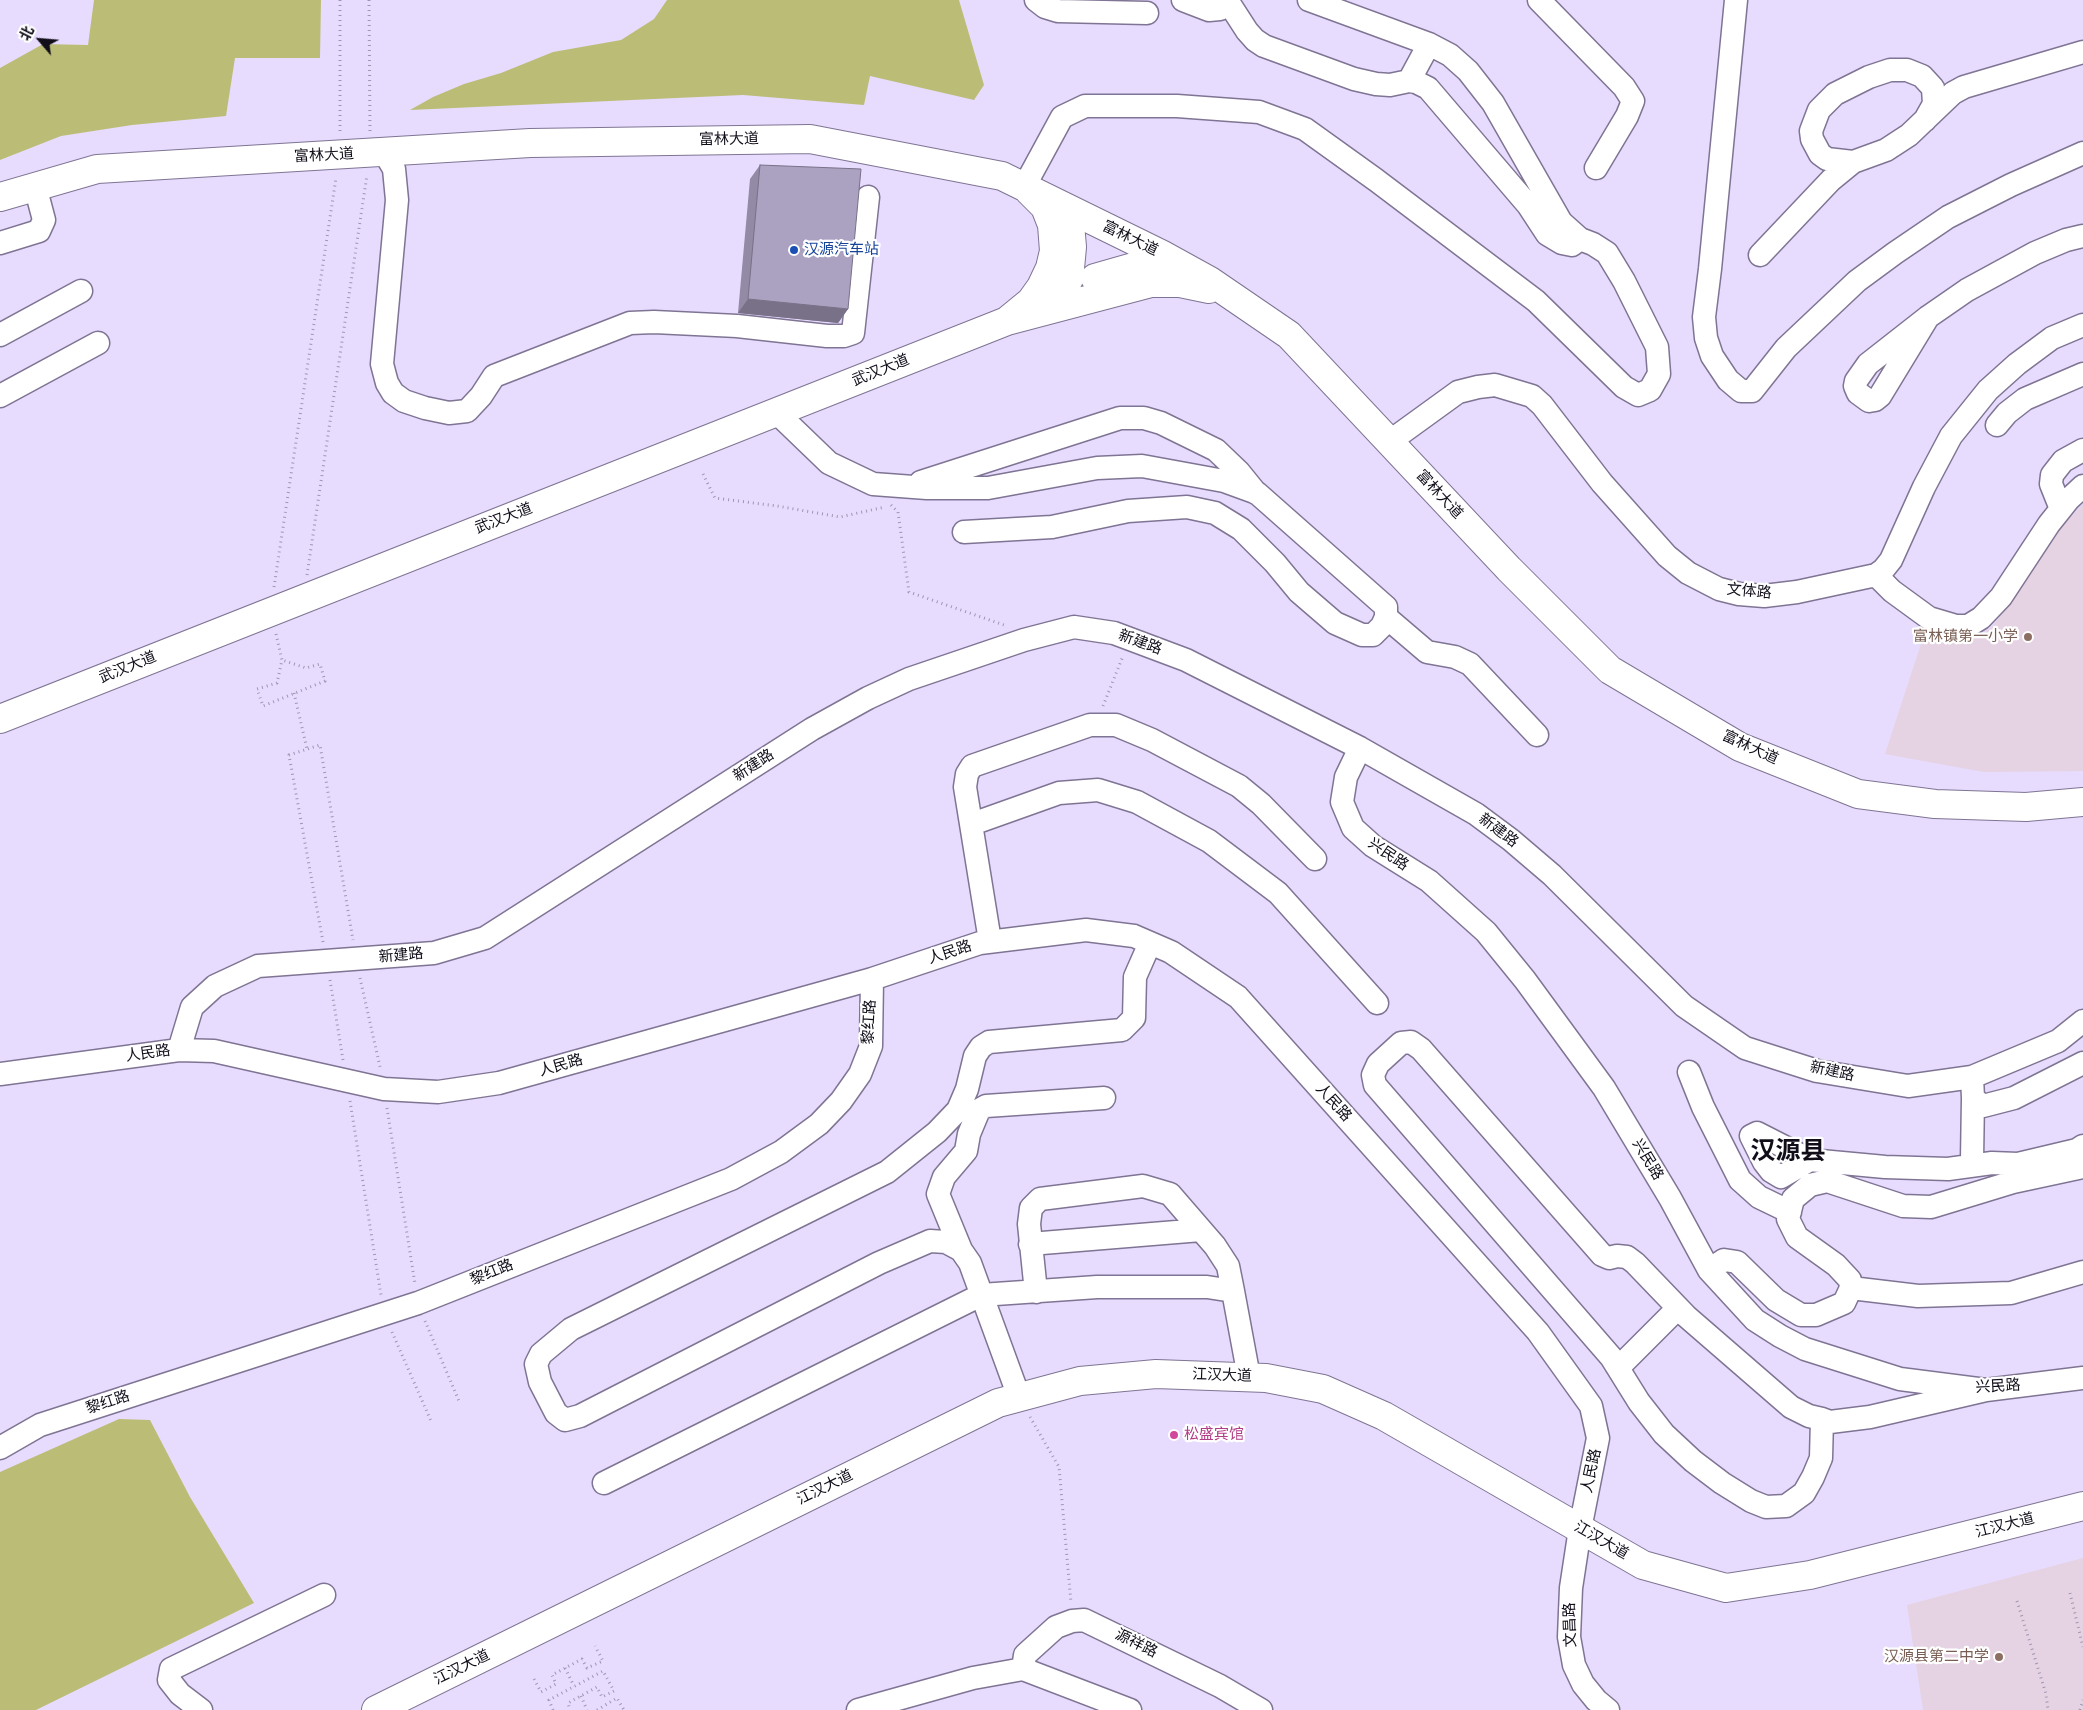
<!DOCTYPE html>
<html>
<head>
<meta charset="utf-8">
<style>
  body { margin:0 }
  #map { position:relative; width:2083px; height:1710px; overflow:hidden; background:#e7dcfe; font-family:Poppins,"Noto Sans SC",sans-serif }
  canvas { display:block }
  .north { position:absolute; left:15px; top:15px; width:50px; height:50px; -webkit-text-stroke:4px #fff; paint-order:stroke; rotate:297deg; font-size:14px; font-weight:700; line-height:20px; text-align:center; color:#110d19 }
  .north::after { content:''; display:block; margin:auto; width:18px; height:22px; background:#110d19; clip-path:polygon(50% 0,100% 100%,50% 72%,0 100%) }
</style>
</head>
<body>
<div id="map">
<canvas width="2083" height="1710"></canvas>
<div class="north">北</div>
</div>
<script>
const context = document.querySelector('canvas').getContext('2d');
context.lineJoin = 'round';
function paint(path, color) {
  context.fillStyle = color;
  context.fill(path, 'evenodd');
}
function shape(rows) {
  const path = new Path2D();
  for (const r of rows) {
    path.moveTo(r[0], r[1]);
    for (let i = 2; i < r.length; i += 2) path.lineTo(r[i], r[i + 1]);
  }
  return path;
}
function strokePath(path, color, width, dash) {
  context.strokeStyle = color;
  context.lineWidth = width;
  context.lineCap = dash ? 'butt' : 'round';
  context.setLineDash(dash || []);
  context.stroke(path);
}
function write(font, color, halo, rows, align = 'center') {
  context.font = font + ' Poppins,"Noto Sans SC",sans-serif';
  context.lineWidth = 4.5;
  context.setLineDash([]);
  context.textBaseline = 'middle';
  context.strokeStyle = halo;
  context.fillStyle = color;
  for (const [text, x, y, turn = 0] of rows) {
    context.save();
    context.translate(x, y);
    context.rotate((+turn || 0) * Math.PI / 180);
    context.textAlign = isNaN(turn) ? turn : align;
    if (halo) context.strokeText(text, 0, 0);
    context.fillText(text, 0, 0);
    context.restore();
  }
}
paint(shape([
  [2083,504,2083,771,1984,772,1885,754,1923,638,1942,643,1959,642,1976,637,1992,627,2031,574,2054,534],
  [2083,1558,2083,1710,1923,1710,1907,1605]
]), '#e5d2e2');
paint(shape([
  [94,0,321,0,320,58,235,58,226,116,132,125,61,136,0,160,0,68,43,44,88,45],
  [667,0,959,0,984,85,974,100,870,76,864,105,743,95,410,110,433,97,464,84,501,73,553,52,621,40,654,19],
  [119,1419,150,1420,190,1497,254,1603,36,1710,0,1710,0,1472]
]), '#bbbd77');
const minor = shape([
  [1036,0,1045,7,1058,11,1147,13],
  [1183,0,1209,10,1220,9,1228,0],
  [1227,0,1247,31,1255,40,1264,46,1354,79,1376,84,1390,85,1409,81,1416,82,1428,88,1528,205,1547,234,1562,243,1572,245,1580,239],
  [1539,0,1624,87,1633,101,1627,116,1596,168],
  [1736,0,1710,269,1704,317,1706,338,1712,356,1728,380,1741,391,1752,391,1786,348,1857,281,1895,253,1948,217,2011,185,2083,153],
  [1409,81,1429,44],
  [384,152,394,169,397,200,382,364,387,383,393,393,404,401,425,408,449,413,467,411,481,396,494,376,630,323,654,322,737,326,827,336,844,336,853,333,868,197],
  [1853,162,1827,159,1820,154,1812,139,1811,131,1819,110,1835,94,1869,77,1890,70,1907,70,1922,76,1933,88,1934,104,1925,120],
  [1024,187,1062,117,1085,106,1177,106,1259,112,1305,129,1376,180,1536,301,1624,387,1638,395,1650,390,1659,374,1657,347,1624,281,1607,253,1593,244,1580,239,1561,222,1493,103,1468,71,1450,55,1429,44,1309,0],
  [0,243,39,231,44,220,35,186],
  [1760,255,1831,180,1853,162,1886,150,1909,135,1953,93,1964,87,2083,52],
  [1928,317,1880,396,1875,400,1869,401,1858,393,1855,386,1856,381,1868,364,1928,317,1967,290,2035,253,2066,240,2083,236],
  [0,335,81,291],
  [0,396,98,343],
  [776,412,829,463,873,484,927,488,988,488,1097,468,1142,466,1224,481,1257,493,1386,607,1386,617,1382,626,1373,635,1362,635,1335,623,1299,592,1275,563,1241,529,1215,513,1187,507,1128,511,1052,527,964,532],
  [1997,425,2007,413,2025,399,2083,374],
  [1389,442,1458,392,1478,387,1495,385,1532,396,1542,405,1602,483,1667,556,1688,573,1719,589,1739,594,1764,596,1797,592,1876,575,1883,570,1891,560,1924,487,1951,436,1988,390,2017,364,2052,338,2083,325],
  [921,482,1120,418,1144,418,1161,423,1216,450,1239,472,1256,493],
  [2061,509,2051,484,2052,475,2063,461,2083,450],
  [1876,575,1892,591,1929,618,1956,626,1968,626,1981,618,2001,597,2049,524,2069,499,2083,486],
  [1386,617,1427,652,1455,657,1470,664,1537,735],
  [1360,748,1346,777,1342,802,1353,828,1373,846,1429,881,1486,932,1525,980,1604,1088,1670,1198,1709,1270,1755,1320,1780,1336,1805,1349,1900,1379,1986,1390,2083,1378],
  [972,824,1059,793,1098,790,1137,802,1209,841,1278,893,1377,1003],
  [990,941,965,787,967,774,972,766,1090,725,1116,725,1152,740,1239,786,1261,804,1315,859],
  [179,1050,192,1007,215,986,258,966,434,953,485,938,812,729,868,698,909,679,1024,640,1074,627,1114,633,1186,660,1360,748,1476,814,1511,840,1552,875,1684,1006,1745,1048,1817,1071,1908,1086,1972,1077,2058,1041,2083,1021],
  [1689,1072,1703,1107,1740,1180,1759,1197,1790,1212],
  [0,1074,179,1050,214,1051,384,1089,438,1092,499,1083,872,979,980,943,1086,930,1134,936,1171,952,1238,997,1538,1332,1591,1406,1598,1438,1580,1529,1571,1588,1569,1637,1574,1665,1583,1684,1596,1700,1608,1710],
  [1972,1077,1973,1098,1983,1106,2014,1098,2083,1063],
  [1810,1160,1781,1177,1771,1171,1764,1162,1751,1136,1757,1133,1810,1160,1885,1167,1948,1169,1992,1163,2018,1164,2077,1150,2083,1146],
  [1970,1166,1972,1160,1973,1098],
  [1030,1244,1201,1230],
  [961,1250,938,1194,944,1177,966,1151,969,1134,979,1110,986,1106,1104,1098],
  [1709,1270,1724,1260,1737,1262,1776,1300,1801,1315,1816,1315,1844,1303,1851,1288,1850,1280,1836,1265,1797,1237,1788,1219,1793,1199,1810,1185,1827,1181,1903,1206,1931,1207,2013,1182,2083,1167],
  [1851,1288,1918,1296,2011,1293,2083,1272],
  [1036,1292,1029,1224,1031,1208,1040,1199,1143,1186,1170,1194,1215,1246,1228,1266,1233,1291],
  [1618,1368,1678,1308],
  [1019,1397,970,1263,961,1250,946,1242,930,1241,879,1263,580,1416,565,1420,556,1413,540,1382,536,1364,541,1354,571,1329,887,1172,937,1132,958,1110,967,1089,975,1056,981,1047,989,1042,1122,1030,1134,1018,1135,977,1150,943],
  [1822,1419,1821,1458,1813,1477,1804,1493,1786,1506,1766,1507,1751,1501,1722,1483,1693,1461,1664,1434,1639,1402,1611,1357,1375,1085,1373,1075,1378,1064,1401,1043,1411,1042,1421,1049,1602,1255,1609,1258,1617,1256,1627,1257,1635,1263,1686,1316,1791,1407,1809,1416,1822,1419,1830,1422,1870,1417,1986,1390],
  [0,1448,40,1425,418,1303,731,1179,781,1152,819,1124,841,1101,860,1074,871,1046,872,979],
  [604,1483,981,1295,1097,1287,1207,1287,1233,1291,1249,1377],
  [1023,1669,1025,1655,1056,1627,1072,1621,1084,1620,1220,1686,1261,1710],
  [201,1710,180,1694,169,1680,171,1669,324,1595],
  [858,1710,973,1678,1023,1669,1130,1710]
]);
const major = shape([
  [0,197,97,169,530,143,810,139,1002,176,1161,254,1210,281,1289,335,1509,569,1610,670,1740,747,1858,794,1935,804,2026,807,2083,802],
  [1095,278,1144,264,1174,261],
  [1036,309,1050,303,1062,291,1069,279,1072,247,1070,224],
  [1009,319,1031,301,1041,287,1050,268,1054,251,1052,225,1045,207,1029,191],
  [0,719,1007,321,1151,283,1180,283,1209,289],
  [376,1710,998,1403,1080,1381,1156,1374,1266,1378,1323,1389,1384,1416,1643,1565,1726,1588,1810,1575,2083,1506]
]);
strokePath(minor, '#7f7493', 25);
strokePath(major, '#7f7493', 30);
strokePath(shape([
  [340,0,340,132],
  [369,0,370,132],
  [703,474,715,498,777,506,840,517,885,507],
  [891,505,898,512,909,592,1004,625],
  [307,575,367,175],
  [274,587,336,178],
  [276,634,282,660,277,683,257,689,263,706,325,681,320,664,306,668,282,660],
  [294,693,307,749],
  [1103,706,1123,656],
  [323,942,289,755,320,745,353,940],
  [360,978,380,1067],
  [330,980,343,1060],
  [350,1101,381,1295],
  [387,1108,415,1284],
  [425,1321,459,1401],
  [392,1332,431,1421],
  [1030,1417,1059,1467,1071,1603],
  [2070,1593,2083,1647],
  [2017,1601,2046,1694,2048,1710],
  [565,1668,574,1686],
  [534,1679,541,1692,556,1684,552,1675,582,1659,587,1668,603,1661,595,1646],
  [581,1696,587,1710],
  [553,1710,549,1700,603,1671,614,1691,602,1697,597,1687,568,1703,570,1710],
  [597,1710,617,1698,624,1710],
  [2080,1710,2083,1700]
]), '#9f96b1', 3, [1, 4]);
strokePath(minor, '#fff', 22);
strokePath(major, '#fff', 28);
paint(shape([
  [760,165,848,309,838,323,738,313,750,179]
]), '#938aa6');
paint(shape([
  [748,299,848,309,838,323,738,313]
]), '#787187');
const building = shape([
  [760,165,861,169,848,309,748,299,760,165]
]);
paint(building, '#aba1c1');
strokePath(building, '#787187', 1);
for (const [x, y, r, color] of [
  [794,250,5,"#1a4fb4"],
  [2028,637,5,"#8d6e63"],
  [1174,1435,5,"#d1479c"],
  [1999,1657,5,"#8d6e63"]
]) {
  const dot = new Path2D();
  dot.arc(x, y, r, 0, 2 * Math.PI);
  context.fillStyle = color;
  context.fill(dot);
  strokePath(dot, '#fff', 2);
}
write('15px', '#110d19', '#fff', [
  ["富林大道",729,140,-1],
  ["富林大道",324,156,-3],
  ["富林大道",1130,239,26],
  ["武汉大道",881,371,-22],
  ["富林大道",1439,495,47],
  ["武汉大道",504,519,-21],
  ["文体路",1749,592,5],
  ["新建路",1140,643,20],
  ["武汉大道",128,668,-22],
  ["富林大道",1750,748,25],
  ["新建路",754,766,-33],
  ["新建路",1498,831,37],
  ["兴民路",1388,855,34],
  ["人民路",950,953,-18],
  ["新建路",401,956,-5],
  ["黎红路",870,1022,-87],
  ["人民路",148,1054,-8],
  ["人民路",561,1066,-16],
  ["新建路",1832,1072,12],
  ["人民路",1333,1103,48],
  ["兴民路",1647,1160,59],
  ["黎红路",492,1273,-22],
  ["江汉大道",1222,1376,2],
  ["兴民路",1998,1387,-3],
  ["黎红路",108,1403,-18],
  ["人民路",1592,1471,-78],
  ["江汉大道",825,1488,-26],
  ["江汉大道",2005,1526,-14],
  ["江汉大道",1601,1541,30],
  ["文昌路",1571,1625,-92],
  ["源祥路",1136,1644,26],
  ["江汉大道",462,1668,-26]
]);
write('15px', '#164399', '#fff', [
  ["汉源汽车站",804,250]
], 'left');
write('15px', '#785e54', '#fff', [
  ["富林镇第一小学",2018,637],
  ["汉源县第二中学",1989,1657]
], 'right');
write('15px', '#b23c85', '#fff', [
  ["松盛宾馆",1184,1435]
], 'left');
write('bold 25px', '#110d19', '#fff', [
  ["汉源县",1788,1153]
]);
</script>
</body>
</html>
